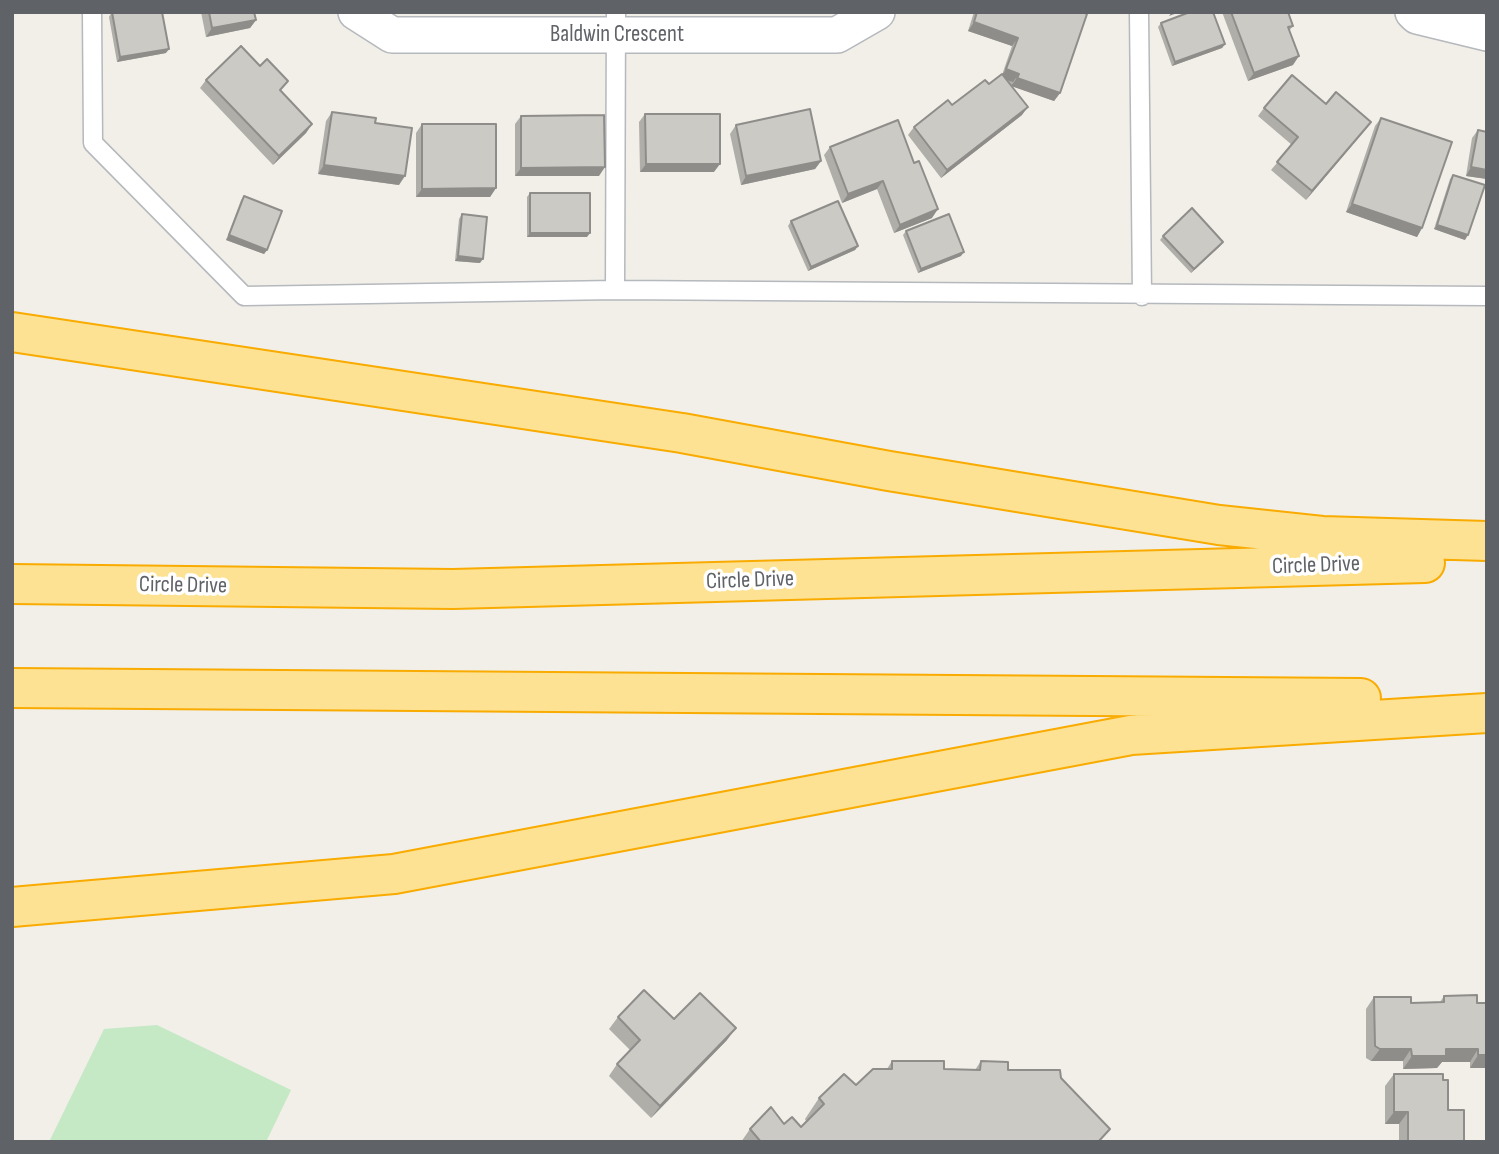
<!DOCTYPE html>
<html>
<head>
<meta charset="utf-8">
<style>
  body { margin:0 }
  #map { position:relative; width:1499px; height:1154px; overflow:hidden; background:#f1efe8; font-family:"Sofia Sans Condensed",sans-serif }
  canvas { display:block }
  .frame { position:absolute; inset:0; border:14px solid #5f6368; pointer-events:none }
</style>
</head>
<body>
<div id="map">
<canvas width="1499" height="1154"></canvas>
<div class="frame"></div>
</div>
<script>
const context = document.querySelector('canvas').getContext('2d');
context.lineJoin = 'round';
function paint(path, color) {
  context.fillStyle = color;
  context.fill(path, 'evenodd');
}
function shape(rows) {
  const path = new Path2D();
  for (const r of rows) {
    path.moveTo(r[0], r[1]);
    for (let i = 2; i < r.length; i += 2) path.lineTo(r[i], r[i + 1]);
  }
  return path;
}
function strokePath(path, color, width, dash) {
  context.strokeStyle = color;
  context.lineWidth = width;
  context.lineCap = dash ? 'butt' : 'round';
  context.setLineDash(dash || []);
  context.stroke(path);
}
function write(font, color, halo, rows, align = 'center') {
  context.font = font + ' "Sofia Sans Condensed",sans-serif';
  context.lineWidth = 7;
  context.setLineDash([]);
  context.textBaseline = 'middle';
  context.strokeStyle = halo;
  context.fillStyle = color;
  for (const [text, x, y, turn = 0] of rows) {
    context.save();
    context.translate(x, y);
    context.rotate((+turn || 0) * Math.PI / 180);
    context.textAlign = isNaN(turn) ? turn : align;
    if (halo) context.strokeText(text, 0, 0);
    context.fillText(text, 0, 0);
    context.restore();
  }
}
paint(shape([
  [157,1025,291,1090,266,1142,49,1142,104,1029]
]), '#c5e8c5');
const lane = shape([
  [92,12,93,143,244,296,615,290,1487,296],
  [1139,12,1142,296],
  [615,290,616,12]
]);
const street = shape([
  [356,12,392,35,837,35,877,12],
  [1413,12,1417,16,1487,33]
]);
const highway = shape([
  [12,332,682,433,889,471,1219,525,1322,536,1487,541],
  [12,584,453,589,1425,563],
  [12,688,1361,698],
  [12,907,394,874,1131,735,1487,713]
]);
strokePath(lane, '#b5b8bc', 21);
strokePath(street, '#b5b8bc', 38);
strokePath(highway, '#f9ab00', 42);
strokePath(lane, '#fff', 18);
strokePath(street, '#fff', 35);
strokePath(highway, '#fde293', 38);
paint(shape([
  [112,12,166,53,117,62,109,17],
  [201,12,254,12,256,20,250,28,206,37],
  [974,12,1083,12,1060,93,1054,101,1012,86,1022,115,941,178,908,135,914,127,989,84,1002,75,1012,46,968,31],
  [1222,12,1288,12,1293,26,1289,31,1293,65,1248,81],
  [1161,23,1225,44,1222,48,1172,66,1158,27],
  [206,80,281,91,312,124,306,133,273,165,200,88],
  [1326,104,1371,122,1306,200,1271,170,1292,145,1258,116,1264,108],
  [332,112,375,123,399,185,318,174,326,121],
  [645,114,714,172,640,172,639,122],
  [521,116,599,176,515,176,515,124],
  [1381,118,1422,228,1417,237,1346,212,1375,126],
  [898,120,932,218,894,233,877,189,842,203,824,155,830,147],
  [422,124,496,188,490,197,416,197,416,133],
  [736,125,821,161,815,169,741,185,730,134],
  [1478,130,1487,132,1487,179,1466,176,1472,138],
  [1453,175,1465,240,1434,229,1450,179],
  [530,193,587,237,527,237,527,197],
  [244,196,267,250,264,254,226,240,241,200],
  [462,214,480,263,455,261,459,219],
  [791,221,858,246,855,250,808,271,788,226],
  [906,231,961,256,918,273,903,235],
  [1163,236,1220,246,1191,273,1160,240],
  [1444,996,1477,1003,1487,1068,1470,1068,1470,1062,1442,1062,1437,1068,1403,1069,1403,1061,1371,1061,1366,1058,1366,1009,1374,997,1411,1003,1440,1002],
  [618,1017,674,1019,727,1040,651,1118,609,1076,617,1064,630,1050,609,1029],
  [892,1061,944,1069,975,1070,981,1061,1008,1070,1061,1078,1101,1142,741,1142,750,1129,784,1124,801,1127,806,1121,805,1119,819,1098,856,1085,887,1069],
  [1394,1074,1443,1080,1448,1110,1464,1142,1399,1142,1399,1124,1385,1124,1385,1086]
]), '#afaea9');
paint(shape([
  [1172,12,1180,12,1169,16],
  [256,20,250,28,206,37,212,28],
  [974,22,1018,38,1012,46,968,31],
  [1225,44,1222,48,1172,66,1175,62],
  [169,49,166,53,117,62,120,57],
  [1299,56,1293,65,1248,81,1254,73],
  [1006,69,1019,74,1013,82,1000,78],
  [1017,78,1060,93,1054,101,1011,86],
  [1028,107,1022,115,941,178,947,170],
  [1371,122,1365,130,1306,200,1312,191],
  [312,124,306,133,273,165,279,156],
  [821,161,815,169,741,185,746,176],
  [646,164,720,164,714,172,640,172],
  [324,165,405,176,399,185,318,174],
  [605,167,599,176,515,176,521,168],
  [1471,167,1487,170,1487,179,1466,176],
  [883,181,877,189,842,203,848,194],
  [496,188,490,197,416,197,422,189],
  [1352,204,1422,228,1417,237,1346,212],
  [938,209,932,218,894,233,900,225],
  [1437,225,1468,235,1465,240,1434,229],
  [530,233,590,233,587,237,527,237],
  [229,235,267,250,264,254,226,240],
  [1223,242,1220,246,1191,273,1194,269],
  [858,246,855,250,808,271,811,267],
  [964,252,961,256,918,273,921,269],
  [458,256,483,259,480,263,455,261],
  [736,1028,727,1040,651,1118,660,1106],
  [1380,1049,1411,1049,1403,1061,1371,1061],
  [1446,1049,1478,1049,1470,1062,1442,1062,1437,1068,1403,1069,1412,1056],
  [1478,1055,1487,1055,1487,1068,1470,1068],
  [1394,1112,1408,1112,1399,1124,1385,1124]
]), '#8f8d8a');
const building = shape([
  [112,12,162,12,169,49,120,57,112,12],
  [209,12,254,12,256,20,212,28,209,12],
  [977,12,1083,12,1087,14,1060,93,1017,78,1019,74,1006,69,1018,38,974,22,977,12],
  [1190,12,1213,12,1225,44,1175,62,1161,23,1190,12],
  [1231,12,1288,12,1293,26,1288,27,1299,56,1254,73,1231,12],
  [241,46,260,66,267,59,288,81,280,90,312,124,279,156,206,80,241,46],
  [1002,74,1028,107,947,170,914,127,948,100,952,105,985,80,989,84,1002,74],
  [1292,75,1326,104,1336,92,1371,122,1312,191,1277,162,1298,137,1264,108,1292,75],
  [810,109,821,161,746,176,736,125,810,109],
  [332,112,376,118,375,123,412,128,405,176,324,165,332,112],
  [645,114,720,114,720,164,646,164,645,114],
  [604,115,605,167,521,168,521,116,604,115],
  [1381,118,1452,142,1422,228,1352,204,1381,118],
  [898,120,914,163,919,161,938,209,900,225,883,181,848,194,830,147,898,120],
  [422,124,496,124,496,188,422,189,422,124],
  [1478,130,1487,132,1487,170,1471,167,1478,130],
  [1453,175,1485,185,1468,235,1437,225,1453,175],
  [530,193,590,193,590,233,530,233,530,193],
  [244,196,282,211,267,250,229,235,244,196],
  [838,201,858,246,811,267,791,221,838,201],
  [1192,208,1223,242,1194,269,1163,236,1192,208],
  [462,214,487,217,483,259,458,256,462,214],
  [949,214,964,252,921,269,906,231,949,214],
  [644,990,674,1019,700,993,736,1028,660,1106,617,1064,640,1040,618,1017,644,990],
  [1477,995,1477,1003,1487,1003,1487,1055,1478,1055,1478,1049,1446,1049,1446,1056,1412,1056,1411,1049,1380,1049,1375,1046,1374,997,1411,997,1411,1003,1444,1002,1444,996,1477,995],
  [892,1061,944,1061,944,1069,980,1070,981,1061,1008,1062,1008,1070,1060,1070,1061,1078,1110,1129,1098,1142,761,1142,750,1129,771,1107,784,1124,792,1117,801,1127,824,1104,819,1098,844,1074,856,1085,873,1069,892,1069,892,1061],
  [1394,1074,1443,1074,1443,1080,1448,1080,1448,1110,1464,1110,1464,1142,1408,1142,1408,1112,1394,1112,1394,1074]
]);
paint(building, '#cccac5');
strokePath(building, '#8f8d8a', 2);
write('23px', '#5f6368', '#fff', [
  ["Baldwin Crescent",617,35],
  ["Circle Drive",1316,566,-2],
  ["Circle Drive",750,581,-2],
  ["Circle Drive",183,586,1]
]);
</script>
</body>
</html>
